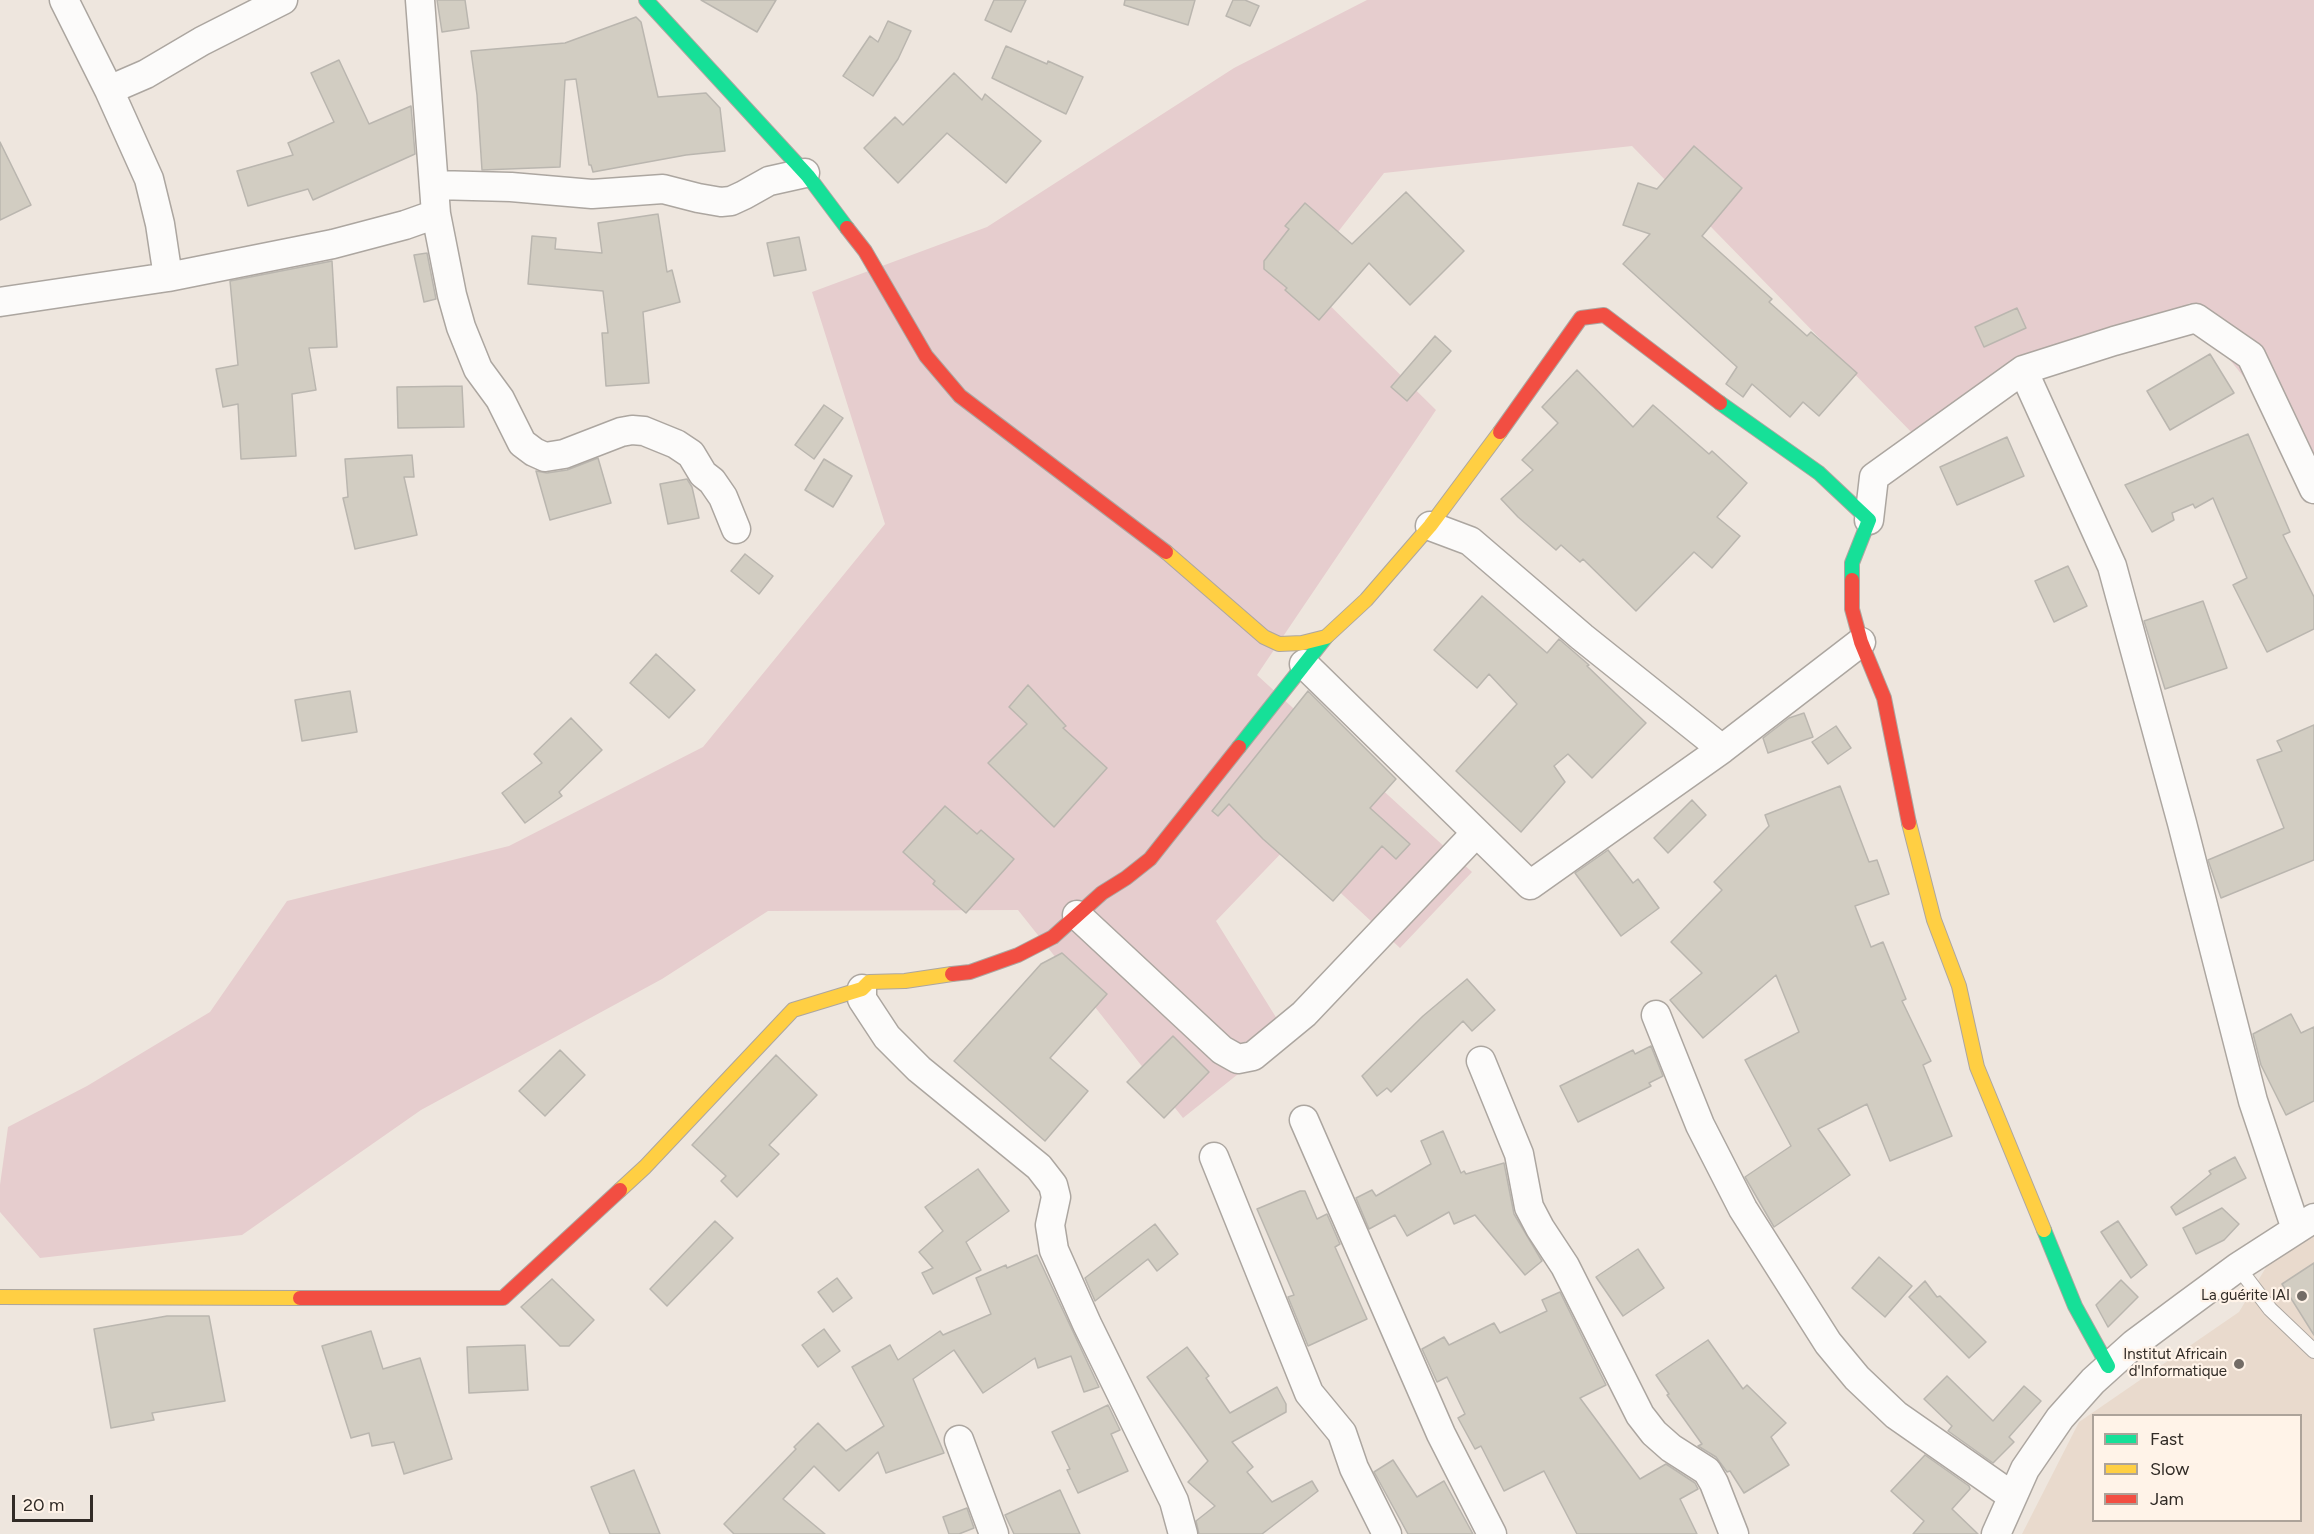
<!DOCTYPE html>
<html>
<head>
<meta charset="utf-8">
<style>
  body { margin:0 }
  #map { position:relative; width:2314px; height:1534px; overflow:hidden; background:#eee6de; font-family:Figtree,sans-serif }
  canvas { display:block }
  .legend { position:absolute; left:2092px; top:1414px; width:210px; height:108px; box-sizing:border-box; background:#fff3e8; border:2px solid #ada39a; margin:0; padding:8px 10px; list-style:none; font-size:18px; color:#312b26 }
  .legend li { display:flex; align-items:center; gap:12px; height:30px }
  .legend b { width:30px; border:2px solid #ada39a }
  .scale { position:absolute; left:12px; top:1495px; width:81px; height:27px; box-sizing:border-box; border:3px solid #312b26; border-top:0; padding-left:8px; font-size:18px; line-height:21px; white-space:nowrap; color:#312b26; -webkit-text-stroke:4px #fff3e8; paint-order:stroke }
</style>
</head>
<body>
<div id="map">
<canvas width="2314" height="1534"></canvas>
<ul class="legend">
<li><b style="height:8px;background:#16e098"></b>Fast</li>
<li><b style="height:8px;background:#ffcf43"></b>Slow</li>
<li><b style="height:8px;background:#f24e42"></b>Jam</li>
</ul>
<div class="scale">20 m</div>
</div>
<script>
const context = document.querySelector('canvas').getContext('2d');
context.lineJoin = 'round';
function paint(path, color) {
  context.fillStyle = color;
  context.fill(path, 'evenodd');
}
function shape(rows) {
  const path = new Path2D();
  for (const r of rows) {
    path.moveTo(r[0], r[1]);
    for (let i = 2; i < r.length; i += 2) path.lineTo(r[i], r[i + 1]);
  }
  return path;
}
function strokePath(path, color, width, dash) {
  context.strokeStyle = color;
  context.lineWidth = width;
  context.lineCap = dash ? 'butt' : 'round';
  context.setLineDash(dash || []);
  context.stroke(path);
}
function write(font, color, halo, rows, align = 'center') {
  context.font = font + ' Figtree,sans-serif';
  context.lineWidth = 4.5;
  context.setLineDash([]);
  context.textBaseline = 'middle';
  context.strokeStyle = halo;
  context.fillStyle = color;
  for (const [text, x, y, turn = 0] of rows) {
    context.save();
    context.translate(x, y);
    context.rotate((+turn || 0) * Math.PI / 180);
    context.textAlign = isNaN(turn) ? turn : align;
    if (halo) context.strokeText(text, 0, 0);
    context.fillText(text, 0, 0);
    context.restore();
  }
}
paint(shape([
  [2314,1226,2314,1534,2022,1534,2079,1422,2239,1312,2279,1246],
  [2094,1416,2300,1416,2300,1520,2094,1520]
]), '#e9dacd');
paint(shape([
  [1367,0,2314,0,2314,489,2294,439,2196,318,2190,303,1918,439,1632,146,1384,173,1302,278,1436,410,1257,675,1472,872,1400,948,1289,845,1216,921,1287,1035,1183,1118,1018,910,768,911,662,979,421,1110,242,1235,40,1258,0,1212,0,1185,8,1127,87,1086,210,1012,287,901,509,846,703,747,885,524,812,292,987,227,1234,68]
]), '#e6cdce');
const building = shape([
  [437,0,465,0,469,28,442,32,437,0],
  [701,0,776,0,757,32,701,0],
  [994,0,1026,0,1011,32,985,20,994,0],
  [1125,0,1195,0,1188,25,1124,5,1125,0],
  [1233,0,1245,0,1259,6,1250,26,1226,16,1233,0],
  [636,17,641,22,658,97,706,93,720,108,725,151,686,155,593,172,591,165,589,165,576,79,565,80,560,167,482,170,477,95,471,51,565,43,636,17],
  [888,21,911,31,898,59,873,96,843,76,870,36,878,42,888,21],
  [1006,46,1047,64,1048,61,1083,77,1066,114,992,78,1006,46],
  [339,60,369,124,411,106,415,154,313,200,308,189,248,206,237,171,293,155,288,143,334,122,311,73,339,60],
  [954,73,982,100,985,94,1041,141,1006,183,947,133,898,183,864,148,895,117,903,125,954,73],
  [0,142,31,205,0,220,0,142],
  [1694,146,1742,188,1702,236,1772,299,1769,302,1807,336,1811,332,1857,373,1819,416,1803,402,1790,417,1752,384,1743,397,1726,384,1737,367,1623,264,1650,234,1623,225,1638,183,1657,189,1694,146],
  [1406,192,1464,251,1410,305,1369,263,1319,320,1285,290,1287,288,1264,269,1264,261,1289,229,1285,226,1305,203,1352,244,1406,192],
  [658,214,667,272,672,270,680,302,643,312,649,383,606,386,602,333,608,333,603,291,528,284,532,236,556,238,555,249,602,253,598,223,658,214],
  [799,237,806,270,774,276,767,243,799,237],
  [427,253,436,299,424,302,414,255,427,253],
  [332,261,337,347,309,348,316,390,292,394,296,456,241,459,238,404,223,407,216,369,238,365,230,281,332,261],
  [2017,308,2026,328,1984,347,1975,327,2017,308],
  [1435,336,1451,351,1407,401,1391,387,1435,336],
  [2210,354,2234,393,2170,430,2147,391,2210,354],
  [1577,370,1633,427,1653,405,1709,454,1712,451,1747,483,1717,517,1740,536,1712,568,1694,552,1636,611,1583,559,1580,562,1561,545,1556,550,1518,517,1501,499,1533,470,1522,460,1558,423,1542,407,1577,370],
  [462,386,464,427,398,428,397,387,462,386],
  [824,405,843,418,814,459,795,445,824,405],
  [2248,434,2290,532,2283,535,2314,597,2314,629,2267,652,2233,585,2247,578,2213,498,2195,508,2193,504,2172,513,2174,520,2152,532,2125,485,2248,434],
  [2007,437,2024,476,1957,505,1940,467,2007,437],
  [412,455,414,477,404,477,417,535,355,549,343,498,348,497,345,459,412,455],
  [598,458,611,503,550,520,536,471,547,473,567,470,598,458],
  [824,459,852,476,833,507,805,490,824,459],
  [687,479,692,487,699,518,668,524,660,484,687,479],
  [745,554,773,576,759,594,731,571,745,554],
  [2068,566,2087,606,2054,622,2035,581,2068,566],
  [1482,596,1547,653,1559,639,1589,665,1587,666,1646,723,1592,778,1568,754,1554,766,1565,782,1521,832,1456,771,1517,704,1489,674,1477,688,1434,650,1482,596],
  [2203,601,2227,668,2165,689,2144,621,2203,601],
  [656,654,695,690,669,718,630,683,656,654],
  [1028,685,1066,726,1063,728,1107,768,1054,827,988,763,1027,724,1009,707,1028,685],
  [350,691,357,732,302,741,295,700,350,691],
  [1308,691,1396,779,1370,808,1410,844,1396,859,1382,846,1333,901,1263,839,1229,804,1218,816,1212,811,1308,691],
  [1804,713,1813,737,1768,753,1763,738,1789,718,1804,713],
  [571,718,602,750,559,792,562,796,525,823,502,793,542,763,534,754,571,718],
  [2314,725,2314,860,2221,898,2208,860,2284,828,2257,760,2282,751,2277,741,2314,725],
  [1836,726,1851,748,1828,764,1812,742,1836,726],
  [1840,786,1869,862,1877,860,1889,894,1855,906,1871,947,1883,942,1906,999,1902,1001,1931,1061,1923,1065,1952,1136,1890,1161,1867,1104,1818,1129,1850,1175,1774,1227,1745,1177,1791,1146,1745,1060,1799,1032,1776,975,1703,1038,1670,1000,1702,973,1671,942,1722,890,1714,882,1769,826,1765,815,1840,786],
  [1692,800,1706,815,1668,853,1654,838,1692,800],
  [945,806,977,834,981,830,1014,859,966,913,933,884,935,881,903,852,945,806],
  [1608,850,1633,883,1638,879,1659,908,1621,936,1575,873,1608,850],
  [1062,953,1107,994,1050,1058,1088,1091,1045,1141,954,1061,1041,964,1062,953],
  [1467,979,1495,1010,1472,1031,1463,1021,1391,1092,1387,1088,1377,1096,1362,1076,1423,1016,1467,979],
  [2291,1014,2301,1033,2314,1027,2314,1101,2286,1115,2261,1065,2253,1034,2291,1014],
  [1173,1036,1209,1072,1164,1118,1127,1082,1173,1036],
  [1651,1046,1663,1076,1649,1083,1651,1086,1578,1122,1560,1086,1633,1050,1635,1054,1651,1046],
  [560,1050,585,1075,545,1116,519,1091,560,1050],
  [776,1055,817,1095,769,1145,779,1154,737,1197,721,1181,726,1176,692,1145,776,1055],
  [1443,1131,1461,1173,1464,1171,1466,1174,1504,1163,1514,1214,1542,1261,1525,1275,1475,1215,1454,1224,1449,1212,1407,1236,1395,1215,1369,1229,1356,1198,1372,1190,1376,1196,1431,1164,1421,1141,1443,1131],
  [2235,1157,2246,1178,2176,1215,2171,1207,2211,1174,2209,1171,2235,1157],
  [978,1169,1009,1211,966,1242,981,1270,933,1294,922,1273,933,1268,919,1252,943,1231,925,1207,978,1169],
  [1300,1191,1305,1191,1317,1219,1327,1214,1340,1244,1335,1247,1367,1319,1308,1346,1288,1297,1294,1295,1257,1209,1300,1191],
  [2222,1208,2239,1224,2224,1240,2196,1254,2183,1228,2222,1208],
  [715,1221,733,1238,667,1306,650,1289,715,1221],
  [2118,1221,2147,1265,2131,1278,2101,1232,2118,1221],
  [1155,1224,1178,1254,1157,1271,1148,1259,1095,1301,1085,1278,1155,1224],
  [1638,1249,1664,1288,1623,1316,1596,1277,1638,1249],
  [1037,1255,1099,1387,1084,1392,1071,1356,1038,1368,1035,1358,983,1393,954,1350,913,1379,944,1453,886,1473,878,1452,839,1491,814,1466,783,1499,825,1534,734,1534,724,1524,796,1449,794,1447,818,1423,846,1451,884,1426,852,1367,890,1345,898,1360,940,1331,943,1335,991,1314,976,1278,1006,1265,1007,1268,1037,1255],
  [1879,1257,1912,1286,1885,1317,1852,1288,1879,1257],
  [2314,1263,2314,1335,2282,1284,2314,1263],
  [837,1278,852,1298,833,1312,818,1292,837,1278],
  [552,1279,594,1320,569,1346,560,1346,521,1307,552,1279],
  [2121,1280,2138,1297,2108,1327,2096,1305,2121,1280],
  [1925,1281,1937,1297,1940,1296,1986,1342,1969,1358,1909,1297,1925,1281],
  [1560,1292,1606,1385,1580,1398,1640,1479,1666,1464,1695,1483,1698,1489,1680,1499,1697,1534,1577,1534,1544,1471,1504,1491,1481,1446,1475,1449,1458,1418,1465,1414,1447,1377,1437,1382,1422,1349,1444,1337,1449,1345,1494,1323,1500,1333,1547,1311,1542,1300,1560,1292],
  [167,1316,209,1316,225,1401,152,1413,154,1420,111,1428,94,1329,167,1316],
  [824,1329,840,1351,818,1367,802,1345,824,1329],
  [371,1331,383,1369,420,1358,452,1459,404,1474,394,1442,372,1446,369,1433,351,1438,322,1346,371,1331],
  [1708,1340,1743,1389,1747,1385,1786,1423,1771,1437,1789,1465,1744,1493,1730,1471,1727,1472,1716,1457,1698,1446,1702,1444,1667,1395,1669,1394,1656,1375,1708,1340],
  [525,1345,528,1390,469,1393,467,1347,525,1345],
  [1187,1347,1209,1376,1206,1378,1230,1413,1277,1387,1286,1404,1286,1412,1232,1442,1253,1467,1247,1472,1272,1502,1312,1481,1318,1491,1262,1534,1199,1534,1196,1521,1215,1506,1188,1482,1208,1461,1147,1377,1187,1347],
  [1947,1376,1993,1421,2024,1386,2041,1401,2009,1437,2014,1442,1993,1463,1948,1431,1952,1426,1924,1399,1947,1376],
  [1108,1405,1120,1430,1111,1434,1128,1471,1078,1493,1067,1470,1070,1469,1052,1432,1108,1405],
  [1925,1455,1969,1486,1970,1489,1952,1509,1978,1534,1913,1534,1924,1521,1891,1491,1925,1455],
  [1393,1460,1417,1497,1444,1481,1473,1534,1408,1534,1374,1472,1393,1460],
  [634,1470,660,1534,610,1534,591,1487,634,1470],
  [1060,1490,1080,1534,1014,1534,1005,1515,1060,1490],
  [967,1508,974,1528,959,1534,949,1534,943,1517,967,1508]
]);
paint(building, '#d2cdc2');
strokePath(building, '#bab6af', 1.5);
const lane = shape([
  [2238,1267,2270,1309,2314,1351]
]);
const street = shape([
  [64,0,109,90],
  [435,185,511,187,592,194,663,189,698,198,721,202,731,201,744,195,769,181,805,173],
  [436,214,452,295,461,327,478,369,500,399,522,443,534,452,545,457,564,454,621,432,632,430,644,431,676,444,691,454,703,474,712,481,723,497,736,529],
  [168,277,160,224,149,179,109,90,146,74,202,41,283,0],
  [0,302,168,277,333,244,405,225,436,214,420,0],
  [2023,370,2112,566,2182,823,2253,1101,2296,1229],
  [1869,520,1874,477,2023,370,2114,341,2196,318,2251,356,2314,489],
  [1304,664,1530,885,1722,749,1582,637,1470,541,1430,526],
  [1722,749,1861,642],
  [1077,915,1222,1050,1238,1059,1253,1056,1304,1014,1476,833],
  [862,989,862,999,887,1037,919,1069,1039,1167,1053,1185,1056,1197,1050,1225,1054,1250,1087,1324,1174,1501,1183,1534],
  [1656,1015,1700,1125,1743,1209,1828,1343,1857,1378,1896,1415,2012,1496],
  [1481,1061,1519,1154,1529,1207,1540,1228,1565,1266,1640,1415,1654,1433,1671,1448,1707,1471,1714,1483,1734,1534],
  [1304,1120,1441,1434,1492,1534],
  [1214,1157,1309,1393,1342,1433,1354,1468,1387,1534],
  [959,1440,994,1534],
  [1996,1534,2025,1469,2060,1418,2093,1381,2134,1344,2185,1306,2238,1267,2314,1218]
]);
const fast = shape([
  [646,0,808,176,847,228],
  [1720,403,1819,473,1869,520,1852,563,1852,580],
  [1239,747,1326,637],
  [2044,1230,2075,1306,2108,1366]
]);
const slow = shape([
  [1166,552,1264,637,1279,644,1302,643,1326,637,1366,600,1430,526,1500,432],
  [1909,823,1934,920,1959,986,1977,1067,2044,1230],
  [620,1190,645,1167,793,1010,862,989,869,982,905,981,952,974],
  [0,1297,300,1298]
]);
const jam = shape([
  [847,228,865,251,926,356,960,396,1166,552],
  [1500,432,1581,318,1604,315,1720,403],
  [1852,580,1852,609,1861,642,1884,698,1909,823],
  [952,974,970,972,1018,955,1053,937,1102,893,1126,878,1150,859,1239,747],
  [300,1298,503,1298,620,1190]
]);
strokePath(lane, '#aca6a0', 16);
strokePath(street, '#aca6a0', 31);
strokePath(fast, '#aca6a0', 16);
strokePath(slow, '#aca6a0', 16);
strokePath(jam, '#aca6a0', 16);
strokePath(lane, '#fcfbfa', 14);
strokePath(street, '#fcfbfa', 28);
strokePath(fast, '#16e098', 14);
strokePath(slow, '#ffcf43', 14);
strokePath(jam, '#f24e42', 14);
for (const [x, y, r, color] of [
  [2302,1296,6,"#736c66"],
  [2239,1364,6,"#736c66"]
]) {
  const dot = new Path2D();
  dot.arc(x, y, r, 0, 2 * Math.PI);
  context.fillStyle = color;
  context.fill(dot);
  strokePath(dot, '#fff3e8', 2);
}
write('15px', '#312b26', '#fff3e8', [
  ["La guérite IAI",2290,1296],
  ["Institut Africain",2227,1355],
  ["d'Informatique",2227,1372]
], 'right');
</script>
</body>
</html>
